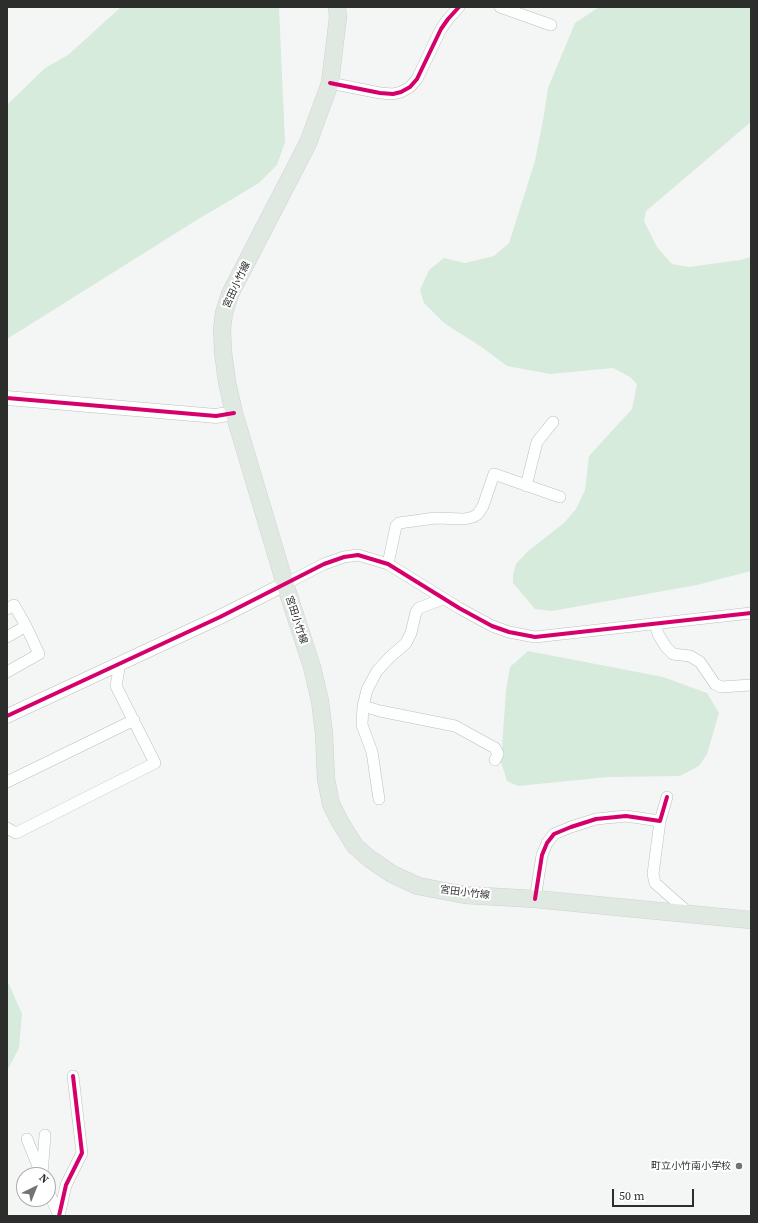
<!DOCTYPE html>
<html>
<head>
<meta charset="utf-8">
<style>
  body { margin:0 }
  #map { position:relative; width:758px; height:1223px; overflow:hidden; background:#f4f6f5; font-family:"Source Serif 4",serif }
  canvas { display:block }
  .frame { position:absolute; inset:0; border:8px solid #2c2e2c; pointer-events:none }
  .north { position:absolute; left:16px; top:1167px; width:40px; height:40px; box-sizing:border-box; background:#fff; border:1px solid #ababab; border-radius:50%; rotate:43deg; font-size:11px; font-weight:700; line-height:16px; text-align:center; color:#2c2e2c }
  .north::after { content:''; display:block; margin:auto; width:14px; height:18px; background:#727472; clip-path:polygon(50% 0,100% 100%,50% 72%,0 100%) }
  .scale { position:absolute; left:612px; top:1189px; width:82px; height:18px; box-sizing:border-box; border:2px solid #2c2e2c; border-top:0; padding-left:5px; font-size:12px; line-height:14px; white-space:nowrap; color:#2c2e2c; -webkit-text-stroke:3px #fff; paint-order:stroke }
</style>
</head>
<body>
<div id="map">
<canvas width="758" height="1223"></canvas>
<div class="frame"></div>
<div class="north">N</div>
<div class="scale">50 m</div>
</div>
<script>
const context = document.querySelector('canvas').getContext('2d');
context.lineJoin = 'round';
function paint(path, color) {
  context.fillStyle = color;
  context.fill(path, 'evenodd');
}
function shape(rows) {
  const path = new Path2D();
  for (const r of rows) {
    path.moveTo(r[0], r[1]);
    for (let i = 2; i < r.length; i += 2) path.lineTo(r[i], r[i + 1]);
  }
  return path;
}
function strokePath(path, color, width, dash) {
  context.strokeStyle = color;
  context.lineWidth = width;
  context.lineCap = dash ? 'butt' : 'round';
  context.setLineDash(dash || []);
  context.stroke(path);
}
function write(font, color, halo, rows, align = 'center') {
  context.font = font + ' "Source Serif 4","Noto Sans JP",serif';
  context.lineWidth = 4;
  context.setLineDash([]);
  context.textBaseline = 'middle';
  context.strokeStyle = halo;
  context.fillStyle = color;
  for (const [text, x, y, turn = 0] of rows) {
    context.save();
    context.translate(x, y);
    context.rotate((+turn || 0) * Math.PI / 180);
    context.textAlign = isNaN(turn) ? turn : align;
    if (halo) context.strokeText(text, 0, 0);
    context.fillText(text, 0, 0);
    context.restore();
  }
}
paint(shape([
  [121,7,279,7,285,142,277,165,259,183,192,223,7,339,7,105,45,68,68,55],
  [599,7,751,7,751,122,646,211,644,221,657,247,672,264,689,267,740,260,751,257,751,571,697,585,552,611,535,609,513,583,513,574,516,564,527,552,564,523,576,509,585,490,589,456,632,409,637,384,630,377,613,368,550,374,507,366,480,346,444,323,424,303,420,290,429,270,444,258,465,263,494,256,509,243,535,161,544,115,548,88,575,23],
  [528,651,663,677,707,693,719,713,707,754,699,766,680,776,608,777,518,786,507,781,501,762,506,690,510,667],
  [7,982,9,984,22,1014,19,1048,7,1071]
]), '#d6ebdb');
const minor = shape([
  [500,7,551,25],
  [330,83,380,93,393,94,401,92,410,87,417,79,441,29,448,19,459,7],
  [526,486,537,442,553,422],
  [388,564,396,526,399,523,435,518,464,519,473,517,478,514,483,506,494,474,560,497],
  [285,584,324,564,344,557,358,555,388,564,459,608,492,626,509,632,535,637,751,613],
  [7,609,14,605,26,626,39,654,7,672],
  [655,623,658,634,666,647,673,654,690,656,700,662,715,684,721,687,751,685],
  [7,637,26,626],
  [363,706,380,711,455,726,495,748,498,754,495,760],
  [7,782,134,720],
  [379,799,372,752,362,725,363,706,367,690,377,671,390,657,406,643,411,633,416,612,419,608,443,599],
  [660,821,653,874,655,883,690,914],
  [7,828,16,833,155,763,116,686,120,663],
  [535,899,542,855,547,843,554,834,571,827,596,819,626,816,660,821,667,797],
  [27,1139,40,1171],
  [42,1175,45,1135],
  [48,1190,59,1216],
  [59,1216,66,1185,82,1153,73,1076]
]);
const tertiary = shape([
  [7,398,216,416,234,413],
  [7,716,220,617,285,584]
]);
const primary = shape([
  [337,7,338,17,330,83,308,143,230,294,224,313,222,329,223,352,227,382,234,413,285,584,312,667,320,701,324,733,326,779,331,804,340,822,355,846,370,859,392,874,418,886,465,895,535,899,751,920]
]);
strokePath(minor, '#bdbebd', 12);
strokePath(tertiary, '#bdbebd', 15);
strokePath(primary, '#d1d2d1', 18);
strokePath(minor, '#fdfefe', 11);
strokePath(tertiary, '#fdfefe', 14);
strokePath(primary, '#e0e8e2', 17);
strokePath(shape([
  [330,83,380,93,393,94,401,92,410,87,417,79,441,29,448,19,459,7],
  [7,398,216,416,234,413],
  [7,716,220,617,324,564,344,557,358,555,388,564,459,608,492,626,509,632,535,637,751,613],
  [535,899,542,855,547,843,554,834,571,827,596,819,626,816,660,821,667,797],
  [59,1216,66,1185,82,1153,73,1076]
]), '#d6006c', 4);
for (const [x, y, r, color] of [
  [739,1166,4,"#727472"]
]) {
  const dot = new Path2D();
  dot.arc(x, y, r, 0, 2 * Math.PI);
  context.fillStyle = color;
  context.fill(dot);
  strokePath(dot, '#fff', 1.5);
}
write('10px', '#2c2e2c', '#fff', [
  ["宮田小竹線",237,285,-65],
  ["宮田小竹線",296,620,72],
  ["宮田小竹線",465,893,7]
]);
write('10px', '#2c2e2c', '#fff', [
  ["町立小竹南小学校",731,1166]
], 'right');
</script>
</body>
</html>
